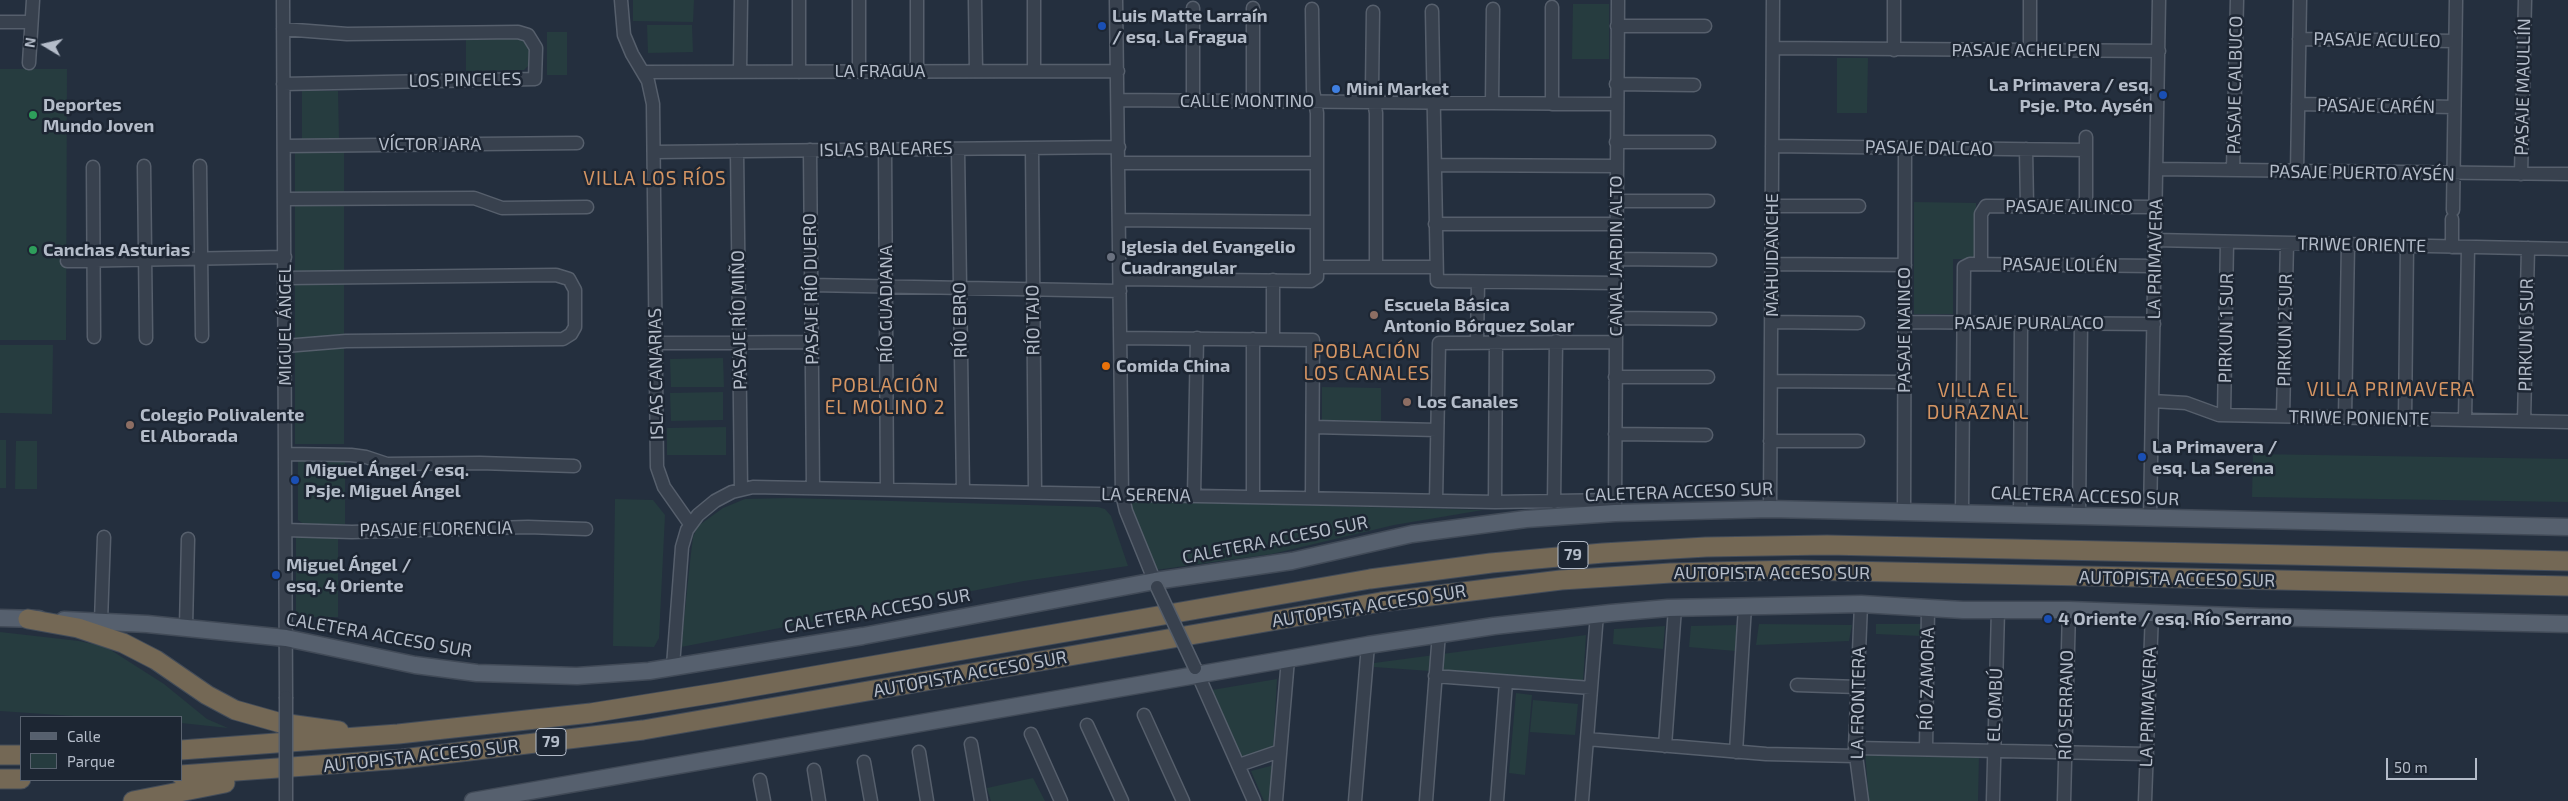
<!DOCTYPE html>
<html>
<head>
<meta charset="utf-8">
<style>
  body { margin:0 }
  #map { position:relative; width:2568px; height:801px; overflow:hidden; background:#242f3e; font-family:"Exo 2",sans-serif }
  canvas { display:block }
  .legend { position:absolute; left:20px; top:716px; width:162px; height:65px; box-sizing:border-box; background:#1d2633; border:1px solid #59626f; margin:0; padding:6px 9px; list-style:none; font-size:15px; color:#b4bcc9 }
  .legend li { display:flex; align-items:center; gap:10px; height:25px }
  .legend b { width:25px; border:1px solid #59626f }
  .north { position:absolute; left:20px; top:20px; width:50px; height:50px; -webkit-text-stroke:4px #1d2633; paint-order:stroke; rotate:279deg; font-size:14px; font-weight:700; line-height:20px; text-align:center; color:#b4bcc9 }
  .north::after { content:''; display:block; margin:auto; width:18px; height:22px; background:#b4bcc9; clip-path:polygon(50% 0,100% 100%,50% 72%,0 100%) }
  .scale { position:absolute; left:2386px; top:758px; width:91px; height:22px; box-sizing:border-box; border:2px solid #b4bcc9; border-top:0; padding-left:6px; font-size:15px; line-height:18px; white-space:nowrap; color:#b4bcc9; -webkit-text-stroke:4px #1d2633; paint-order:stroke }
</style>
</head>
<body>
<div id="map">
<canvas width="2568" height="801"></canvas>
<ul class="legend">
<li><b style="height:6px;background:#56606e"></b>Calle</li>
<li><b style="height:14px;background:#263c3f"></b>Parque</li>
</ul>
<div class="north">N</div>
<div class="scale">50 m</div>
</div>
<script>
const context = document.querySelector('canvas').getContext('2d');
context.lineJoin = 'round';
function paint(path, color) {
  context.fillStyle = color;
  context.fill(path, 'evenodd');
}
function shape(rows) {
  const path = new Path2D();
  for (const r of rows) {
    path.moveTo(r[0], r[1]);
    for (let i = 2; i < r.length; i += 2) path.lineTo(r[i], r[i + 1]);
  }
  return path;
}
function strokePath(path, color, width, dash) {
  context.strokeStyle = color;
  context.lineWidth = width;
  context.lineCap = dash ? 'butt' : 'round';
  context.setLineDash(dash || []);
  context.stroke(path);
}
function write(font, color, halo, rows, align = 'center') {
  context.font = font + ' "Exo 2",sans-serif';
  context.lineWidth = 5;
  context.setLineDash([]);
  context.textBaseline = 'middle';
  context.strokeStyle = halo;
  context.fillStyle = color;
  for (const [text, x, y, turn = 0] of rows) {
    context.save();
    context.translate(x, y);
    context.rotate((+turn || 0) * Math.PI / 180);
    context.textAlign = isNaN(turn) ? turn : align;
    if (halo) context.strokeText(text, 0, 0);
    context.fillText(text, 0, 0);
    context.restore();
  }
}
paint(shape([
  [633,0,694,0,693,22,633,21],
  [1573,4,1609,4,1609,59,1572,59],
  [647,25,692,25,693,52,648,53],
  [547,32,567,32,567,75,547,75],
  [526,37,530,45,530,64,524,70,466,71,466,38],
  [1837,58,1868,58,1867,113,1837,113],
  [0,69,67,69,66,340,0,340],
  [302,91,338,91,339,138,302,139],
  [295,151,344,151,344,444,295,444],
  [1914,202,1976,203,1976,259,1953,259,1953,314,1914,314],
  [0,345,53,345,52,414,0,413],
  [723,358,724,387,671,387,670,359],
  [1322,387,1381,388,1381,421,1322,420],
  [723,392,723,420,671,421,670,393],
  [726,427,726,455,667,455,667,428],
  [0,440,6,440,6,488,0,488],
  [16,441,37,441,37,489,15,489],
  [2253,454,2568,459,2568,502,2252,497],
  [298,457,345,457,345,524,305,525,298,520],
  [790,498,1098,507,1105,509,1111,516,1128,566,1024,581,681,647,691,553,693,537,698,526,723,508,745,499],
  [615,499,653,500,665,515,659,638,654,647,613,646],
  [1132,501,1483,510,1394,525,1272,554,1156,570,1128,505],
  [296,537,338,537,338,617,296,617],
  [1759,624,1852,625,1849,641,1756,645],
  [1876,624,1921,624,1921,636,1876,634],
  [1736,625,1736,651,1689,647,1691,626],
  [1665,626,1663,649,1613,644,1614,629],
  [0,632,79,641,106,647,164,684,207,719,228,728,181,723,181,717,88,717,0,711],
  [1586,635,1583,682,1374,667,1374,663],
  [1277,679,1273,750,1242,762,1212,690],
  [1516,693,1532,695,1525,775,1509,773],
  [1533,700,1578,704,1575,735,1530,732],
  [1865,752,1979,754,1978,801,1869,801],
  [1274,765,1268,801,1264,801,1251,771],
  [1033,778,1045,801,991,801,987,788]
]), '#263c3f');
const minor = shape([
  [283,0,286,697],
  [621,0,624,35,632,54,648,81,653,104,657,467,664,487,690,524],
  [859,0,859,72],
  [917,0,917,71],
  [975,0,976,71],
  [1034,0,1034,71],
  [1116,0,1122,494,1126,511,1157,587],
  [1894,0,1894,50],
  [1193,8,1193,101],
  [1253,8,1253,101],
  [1432,11,1437,281,1615,283],
  [1373,12,1372,89,1376,113,1376,267],
  [0,22,31,22],
  [1617,26,1705,26],
  [283,29,347,34,518,32,528,35,536,48,535,79,283,84],
  [2299,39,2455,41],
  [1773,48,2159,51],
  [2030,50,2030,0],
  [29,63,33,0],
  [643,72,1118,71],
  [740,72,741,0],
  [799,72,799,0],
  [1616,84,1694,85],
  [1119,100,1616,104],
  [1492,103,1493,9],
  [1552,104,1552,7],
  [2298,104,2454,107],
  [2086,137,2086,206],
  [1616,142,1709,142],
  [284,146,577,143],
  [1772,146,2086,150],
  [1032,148,1035,492],
  [885,149,887,489],
  [958,149,963,491],
  [2026,149,2027,206],
  [810,150,813,488],
  [737,151,741,489],
  [654,152,1119,147],
  [1119,163,1317,163],
  [1435,165,1616,166],
  [144,166,146,338],
  [200,166,202,336],
  [93,167,94,337],
  [2157,169,2568,174],
  [2233,170,2237,0],
  [2297,172,2300,0],
  [2521,174,2525,0],
  [284,199,474,198,502,208,587,207],
  [1616,201,1708,201],
  [1772,206,1859,206],
  [2453,210,2456,0],
  [1120,220,1317,222],
  [1435,224,1616,224],
  [2155,240,2568,249],
  [2452,247,2452,219],
  [1616,259,1710,260],
  [67,261,285,257],
  [1771,264,1905,265],
  [1981,264,1981,214,1986,206,2156,207],
  [1317,267,1435,267],
  [285,278,556,275,569,279,575,290,575,327,571,334,563,339,346,341,285,346],
  [1120,279,1311,281,1317,277,1317,113,1313,90,1312,9],
  [811,285,1120,291],
  [1615,318,1710,319],
  [1771,322,1858,323],
  [1904,322,2154,324],
  [1121,338,1313,340,1312,498],
  [1273,339,1273,280],
  [1477,341,1478,283],
  [656,343,812,342],
  [1615,377,1708,377],
  [1771,381,1904,382],
  [2152,401,2186,403,2219,415,2568,422],
  [2224,415,2227,242],
  [2283,416,2287,243],
  [2345,417,2348,244],
  [2405,419,2407,246],
  [2465,420,2468,247],
  [2524,421,2528,248],
  [1313,427,1437,430],
  [1615,434,1706,435],
  [1770,441,1858,441],
  [286,454,351,455,366,457,387,464,480,463,574,466],
  [1194,496,1197,338],
  [1253,497,1253,339],
  [1436,501,1439,343,1615,342],
  [1495,502,1496,341],
  [1554,502,1556,341],
  [1615,508,1618,0],
  [1770,509,1773,0],
  [1904,512,1905,148],
  [1962,513,1964,267,1970,264,2155,266],
  [2020,515,2021,323],
  [2079,516,2081,323],
  [2150,519,2159,0],
  [286,530,352,532,528,527,586,529],
  [1861,604,1855,748,1862,801],
  [101,621,104,537],
  [186,627,188,539],
  [673,666,682,547,687,530,698,515,715,501,732,492,753,487,1495,502,1615,500],
  [1195,668,1254,801],
  [1435,676,1591,688],
  [1797,685,1858,687],
  [1144,715,1183,801],
  [1087,725,1122,801],
  [1031,734,1061,801],
  [1587,739,1766,754,1855,756],
  [971,744,981,801],
  [1665,746,1675,608],
  [1855,748,2147,754],
  [1926,749,1928,608],
  [919,752,927,801],
  [1736,752,1745,606],
  [864,762,871,801],
  [1239,765,1280,751],
  [814,770,819,801],
  [760,780,764,801],
  [1276,801,1288,659],
  [1355,801,1368,645],
  [1426,801,1439,633],
  [1497,801,1506,682],
  [1582,801,1597,614],
  [1993,801,1998,610],
  [2064,801,2069,610],
  [2145,801,2152,612]
]);
const major = shape([
  [0,618,39,619],
  [64,620,147,624,286,638,415,665,477,673,577,676,649,671,863,636,1155,581,1292,561,1412,534,1526,519,1615,513,1770,509,2568,527],
  [473,801,1368,645,1494,626,1611,613,1668,608,1861,604,1963,610,2069,610,2260,617,2568,624]
]);
const highway = shape([
  [28,619,78,628,123,643,156,660,207,695,235,710,281,723,339,731],
  [181,750,398,734,591,713,722,692,1370,579,1491,563,1603,553,1706,547,1827,545,2568,561],
  [0,755,21,755],
  [181,775,402,759,643,730,1381,602,1561,580,1671,573,1795,570,2568,586],
  [0,779,21,779],
  [133,801,225,783]
]);
strokePath(minor, '#565f6c', 15);
strokePath(major, '#414a57', 19);
strokePath(highway, '#434c59', 21);
strokePath(minor, '#38414e', 12);
strokePath(major, '#56606e', 16);
strokePath(highway, '#746855', 19);
const minorBridge = shape([
  [1157,587,1195,668],
  [286,801,286,697]
]);
strokePath(minorBridge, '#565f6c', 15, []);
strokePath(minorBridge, '#38414e', 12);
for (const [x, y, r, color] of [
  [1102,26,5,"#1a4fb4"],
  [1336,89,5,"#3f7fe0"],
  [2163,95,5,"#1a4fb4"],
  [33,115,5,"#2e9e5b"],
  [33,250,5,"#2e9e5b"],
  [1111,257,5,"#6b7280"],
  [1374,315,5,"#8d6e63"],
  [1106,366,5,"#e8710a"],
  [1407,402,5,"#8d6e63"],
  [130,425,5,"#8d6e63"],
  [2142,457,5,"#1a4fb4"],
  [295,480,5,"#1a4fb4"],
  [276,575,5,"#1a4fb4"],
  [2048,619,5,"#1a4fb4"]
]) {
  const dot = new Path2D();
  dot.arc(x, y, r, 0, 2 * Math.PI);
  context.fillStyle = color;
  context.fill(dot);
  strokePath(dot, '#1d2633', 2);
}
for (const [x, y, w] of [
  [1573,555,30],
  [551,742,30]
]) {
  const box = new Path2D();
  box.roundRect(x - w / 2, y - 13.5, w, 27, 4);
  context.fillStyle = '#1d2633';
  context.fill(box);
  strokePath(box, '#b4bcc9', 1);
}
write('bold 16px', '#b4bcc9', null, [
  ["79",1573,555],
  ["79",551,742]
]);
write('bold 18px', '#b4bcc9', '#1d2633', [
  ["Luis Matte Larraín",1112,16],
  ["/ esq. La Fragua",1112,37],
  ["La Primavera / esq.",2153,85,"right"],
  ["Psje. Pto. Aysén",2153,106,"right"],
  ["Mini Market",1346,89],
  ["Deportes",43,105],
  ["Mundo Joven",43,126],
  ["Iglesia del Evangelio",1121,247],
  ["Cuadrangular",1121,268],
  ["Canchas Asturias",43,250],
  ["Escuela Básica",1384,305],
  ["Antonio Bórquez Solar",1384,326],
  ["Comida China",1116,366],
  ["Los Canales",1417,402],
  ["Colegio Polivalente",140,415],
  ["El Alborada",140,436],
  ["La Primavera /",2152,447],
  ["esq. La Serena",2152,468],
  ["Miguel Ángel / esq.",305,470],
  ["Psje. Miguel Ángel",305,491],
  ["Miguel Ángel /",286,565],
  ["esq. 4 Oriente",286,586],
  ["4 Oriente / esq. Río Serrano",2058,619]
], 'left');
write('18px', '#b4bcc9', '#1d2633', [
  ["PASAJE ACULEO",2377,40,1],
  ["PASAJE ACHELPEN",2026,50],
  ["LA FRAGUA",880,71],
  ["LOS PINCELES",465,80,-1],
  ["PASAJE CALBUCO",2235,85,-89],
  ["PASAJE MAULLÍN",2523,87,-89],
  ["CALLE MONTINO",1247,101],
  ["PASAJE CARÉN",2376,106,1],
  ["VÍCTOR JARA",430,144],
  ["PASAJE DALCAO",1929,148,1],
  ["ISLAS BALEARES",886,149,-1],
  ["PASAJE PUERTO AYSÉN",2362,173,1],
  ["PASAJE AILINCO",2069,206],
  ["TRIWE ORIENTE",2362,245,1],
  ["MAHUIDANCHE",1772,255,-90],
  ["CANAL JARDIN ALTO",1616,256,-90],
  ["LA PRIMAVERA",2155,259,-89],
  ["PASAJE LOLÉN",2060,265,1],
  ["PASAJE RÍO DUERO",811,289,-91],
  ["RÍO GUADIANA",886,304,-90],
  ["PASAJE RÍO MIÑO",739,320,-91],
  ["RÍO EBRO",960,320,-91],
  ["RÍO TAJO",1033,320,-91],
  ["PASAJE PURALACO",2029,323],
  ["MIGUEL ÁNGEL",285,325,-90],
  ["PIRKUN 1 SUR",2226,328,-89],
  ["PASAJE NAINCO",1904,330,-90],
  ["PIRKUN 2 SUR",2285,330,-89],
  ["PIRKUN 6 SUR",2526,335,-89],
  ["ISLAS CANARIAS",656,374,-91],
  ["TRIWE PONIENTE",2359,418,1],
  ["CALETERA ACCESO SUR",1679,492,-2],
  ["LA SERENA",1146,495,1],
  ["CALETERA ACCESO SUR",2085,496,2],
  ["PASAJE FLORENCIA",436,529,-1],
  ["CALETERA ACCESO SUR",1275,540,-11],
  ["AUTOPISTA ACCESO SUR",1772,573],
  ["AUTOPISTA ACCESO SUR",2177,579,1],
  ["AUTOPISTA ACCESO SUR",1369,606,-9],
  ["CALETERA ACCESO SUR",877,611,-10],
  ["CALETERA ACCESO SUR",379,635,10],
  ["AUTOPISTA ACCESO SUR",970,674,-10],
  ["RÍO ZAMORA",1927,679,-89],
  ["LA FRONTERA",1858,703,-89],
  ["EL OMBÚ",1995,705,-88],
  ["RÍO SERRANO",2066,705,-89],
  ["LA PRIMAVERA",2148,707,-88],
  ["AUTOPISTA ACCESO SUR",421,756,-6]
]);
context.letterSpacing = '1px';
write('19px', '#d59563', '#1d2633', [
  ["VILLA LOS RÍOS",655,179],
  ["POBLACIÓN",1367,352],
  ["LOS CANALES",1367,374],
  ["POBLACIÓN",885,386],
  ["EL MOLINO 2",885,408],
  ["VILLA PRIMAVERA",2391,390],
  ["VILLA EL",1978,391],
  ["DURAZNAL",1978,413]
]);
context.letterSpacing = '0px';
</script>
</body>
</html>
